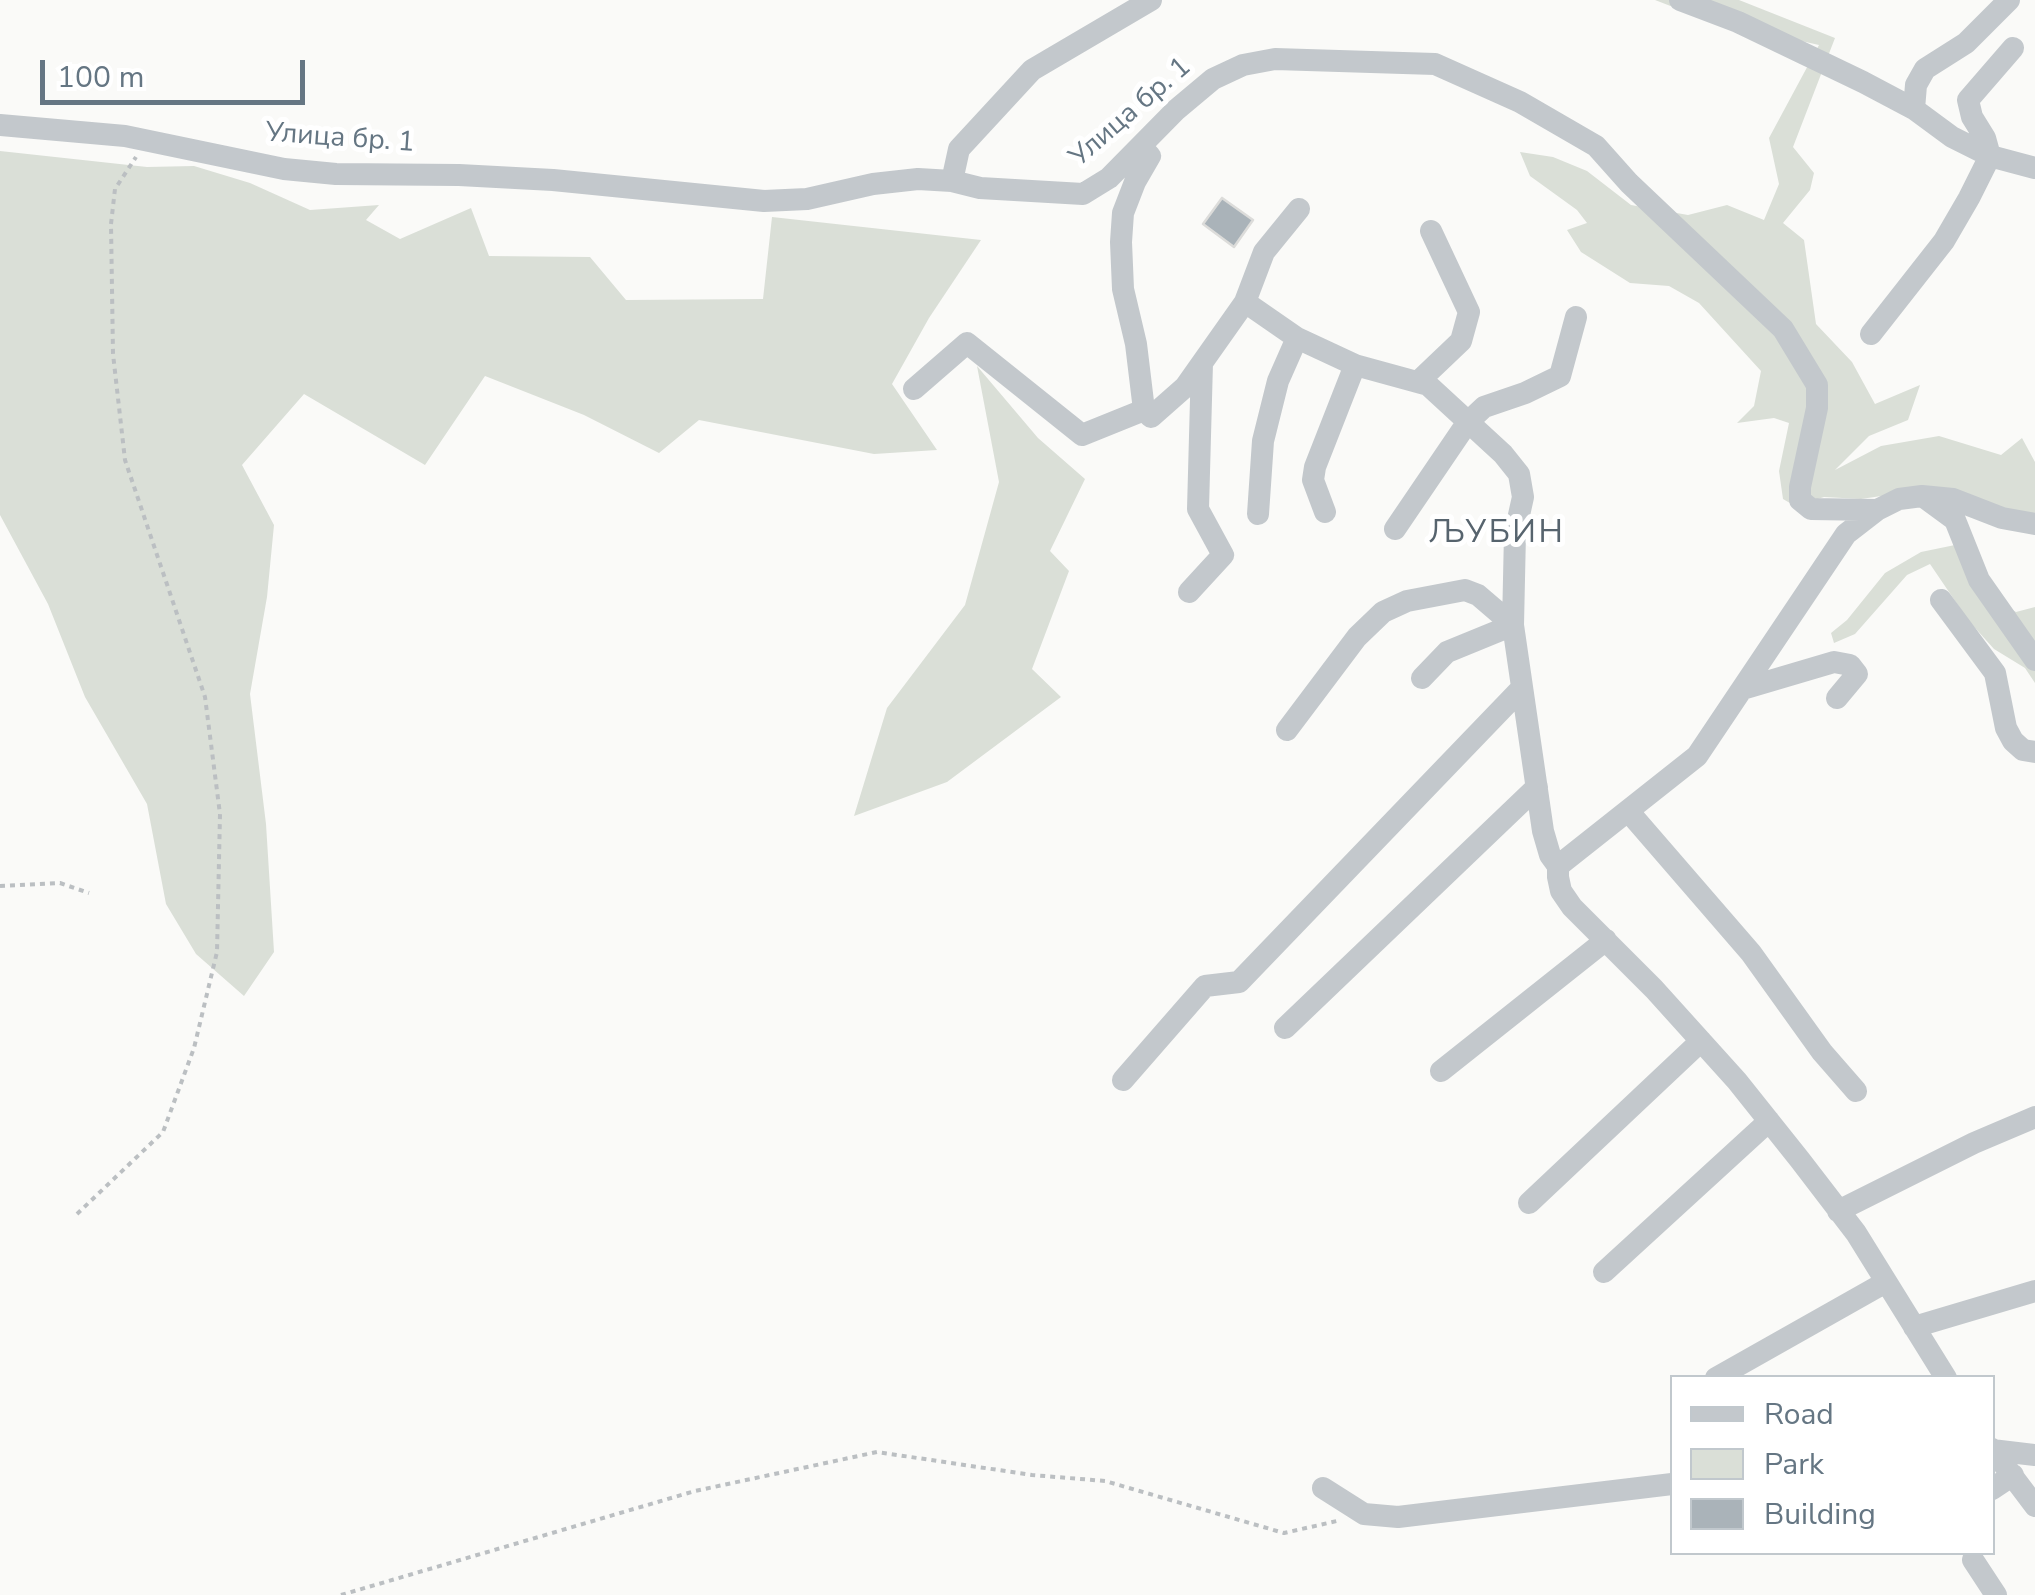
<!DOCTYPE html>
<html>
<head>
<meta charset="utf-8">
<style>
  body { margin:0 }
  #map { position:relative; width:2035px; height:1595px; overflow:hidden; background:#fafaf8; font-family:"Nunito Sans",sans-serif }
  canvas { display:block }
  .legend { position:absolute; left:1670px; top:1375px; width:325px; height:180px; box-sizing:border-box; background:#fff; border:2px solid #c1c8cd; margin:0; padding:12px 18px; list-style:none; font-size:30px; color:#657683 }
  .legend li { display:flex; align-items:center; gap:20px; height:50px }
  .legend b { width:50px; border:2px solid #c1c8cd }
  .scale { position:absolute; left:40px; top:60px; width:265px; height:45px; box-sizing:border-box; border:5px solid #657683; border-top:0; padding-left:12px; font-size:30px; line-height:35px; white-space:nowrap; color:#657683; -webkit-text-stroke:8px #fff; paint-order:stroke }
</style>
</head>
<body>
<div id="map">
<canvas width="2035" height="1595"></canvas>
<ul class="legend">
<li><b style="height:12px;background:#c3c8cc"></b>Road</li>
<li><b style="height:28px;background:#dadfd7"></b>Park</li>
<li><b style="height:28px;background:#aab3b9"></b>Building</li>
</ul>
<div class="scale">100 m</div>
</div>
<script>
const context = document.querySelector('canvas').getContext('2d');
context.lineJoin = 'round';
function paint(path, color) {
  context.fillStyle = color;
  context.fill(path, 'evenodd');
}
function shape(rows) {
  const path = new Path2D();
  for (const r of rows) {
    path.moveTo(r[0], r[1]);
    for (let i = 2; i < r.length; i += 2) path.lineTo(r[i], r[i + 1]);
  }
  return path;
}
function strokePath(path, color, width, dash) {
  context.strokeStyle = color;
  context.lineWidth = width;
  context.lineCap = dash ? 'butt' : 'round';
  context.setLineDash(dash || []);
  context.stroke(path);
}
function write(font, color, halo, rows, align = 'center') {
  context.font = font + ' "Nunito Sans",sans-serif';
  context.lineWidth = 10;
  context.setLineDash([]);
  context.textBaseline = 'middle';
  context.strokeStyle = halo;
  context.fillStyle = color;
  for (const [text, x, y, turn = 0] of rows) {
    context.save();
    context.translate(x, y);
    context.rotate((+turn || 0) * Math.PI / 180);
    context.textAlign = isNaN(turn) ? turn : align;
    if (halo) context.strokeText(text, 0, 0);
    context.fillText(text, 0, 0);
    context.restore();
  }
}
paint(shape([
  [1655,0,1739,0,1835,38,1793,147,1814,173,1810,190,1783,223,1804,240,1816,324,1852,362,1875,404,1920,385,1908,420,1869,436,1835,470,1881,446,1939,436,2001,455,2022,438,2035,462,2035,517,1922,490,1861,499,1824,497,1795,506,1783,499,1779,471,1789,423,1774,418,1737,423,1754,406,1761,371,1699,303,1669,286,1630,283,1581,252,1567,230,1587,223,1577,210,1530,176,1520,152,1553,157,1587,171,1631,205,1688,215,1727,205,1764,220,1779,184,1769,138,1819,45,1704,19],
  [0,151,147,167,194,166,250,183,310,210,379,205,366,220,400,239,471,208,489,256,590,257,626,300,763,299,772,217,981,240,929,318,892,384,937,450,874,454,699,420,659,453,584,415,485,376,425,465,304,394,242,465,274,525,267,597,250,694,266,824,274,952,244,996,196,954,166,904,147,804,85,697,48,604,0,515],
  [977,366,1038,438,1085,479,1050,551,1069,571,1032,669,1061,697,947,782,854,816,887,708,965,605,999,482],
  [1955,545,1978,589,2016,612,2035,607,2035,683,2025,668,1994,649,1968,620,1930,564,1907,575,1855,634,1834,643,1831,633,1847,620,1885,573,1921,552]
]), '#dadfd7');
const building = shape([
  [1222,198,1253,220,1234,247,1203,224,1222,198]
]);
paint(building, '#aab3b9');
strokePath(building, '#dcdcda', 2.5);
strokePath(shape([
  [0,886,60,883,89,893],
  [77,1214,163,1132,194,1048,217,952,220,814,205,697,125,460,113,354,111,224,115,189,136,157],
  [341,1595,695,1491,877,1452,1032,1475,1105,1481,1284,1533,1337,1521]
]), '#bbbfc2', 4, [5, 5]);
strokePath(shape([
  [1680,0,1738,22,1863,82,1914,109,1952,137,1990,156,2035,168],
  [1914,109,1916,85,1925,69,1966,43,2009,0],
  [0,125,125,136,284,169,336,174,459,175,553,180,764,201,807,199,873,184,918,179,952,181,980,188,1083,194,1109,178,1176,110,1213,79,1243,65,1275,59,1435,64,1520,102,1596,146,1629,183,1783,329,1817,385,1817,408,1800,487,1800,500,1811,509,1877,510,1899,499,1922,496,1953,499,2002,518,2035,524],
  [952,181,959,149,1032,70,1151,0],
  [1245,302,1264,252,1299,209],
  [1871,334,1944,241,1969,198,1990,156,1985,138,1972,117,1968,100,2013,48],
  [1419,381,1461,341,1469,312,1431,231],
  [914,389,967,343,1082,435,1144,410,1136,344,1123,289,1121,242,1123,213,1135,182,1150,156,1141,146],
  [1144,410,1151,417,1185,387,1245,302,1297,338,1355,365,1428,385,1503,454,1519,474,1523,497,1515,533,1513,625,1543,831,1550,855,1558,866],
  [1925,498,1955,520,1979,580,2035,660],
  [1877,510,1846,534,1697,756,1558,866,1558,877,1561,891,1572,907,1654,989,1737,1081,1800,1160,1856,1233,1946,1378],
  [1325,512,1313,480,1315,467,1355,365],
  [1258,514,1263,441,1278,381,1297,338],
  [1395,529,1467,423,1484,407,1525,393,1560,376,1576,317],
  [1189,592,1223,555,1198,509,1202,363],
  [1941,600,1995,673,2006,728,2013,741,2023,750,2035,752],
  [1746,688,1834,662,1850,665,1857,674,1837,698],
  [1287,730,1357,637,1383,612,1407,601,1465,590,1478,595,1513,625,1447,652,1422,678],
  [1629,812,1751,953,1822,1052,1856,1091],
  [1285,1028,1537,787],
  [1441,1071,1606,940],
  [1123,1080,1205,986,1239,982,1520,690],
  [1529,1203,1701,1041],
  [1838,1211,1974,1143,2035,1117],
  [1604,1272,1769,1121],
  [1914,1327,2035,1291],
  [1716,1378,1886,1282],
  [1992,1449,2035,1506],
  [1992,1450,2035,1455],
  [1323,1488,1364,1514,1398,1517,1672,1484],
  [1992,1489,2013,1475],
  [1973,1560,1996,1595]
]), '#c3c8cc', 22);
write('28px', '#657683', '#fff', [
  ["Улица бр. 1",1131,113,-41],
  ["Улица бр. 1",340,139,4]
]);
context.letterSpacing = '2.5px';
write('32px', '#57646e', '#fff', [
  ["ЉУБИН",1497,534]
]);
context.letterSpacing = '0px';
</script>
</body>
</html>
